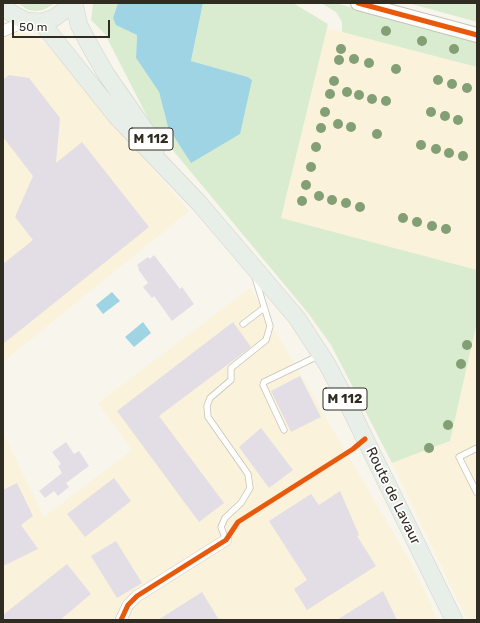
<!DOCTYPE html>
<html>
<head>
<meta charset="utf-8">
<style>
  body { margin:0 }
  #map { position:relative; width:480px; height:623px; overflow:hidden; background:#f8f5ec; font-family:Rubik,sans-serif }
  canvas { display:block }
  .frame { position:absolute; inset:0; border:4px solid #302c22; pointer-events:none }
  .scale { position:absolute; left:12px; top:20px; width:98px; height:18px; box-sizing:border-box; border:2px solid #302c22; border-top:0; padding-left:5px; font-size:12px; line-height:14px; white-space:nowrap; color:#302c22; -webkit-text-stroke:3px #fff; paint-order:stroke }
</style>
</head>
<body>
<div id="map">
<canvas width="480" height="623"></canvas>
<div class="frame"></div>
<div class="scale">50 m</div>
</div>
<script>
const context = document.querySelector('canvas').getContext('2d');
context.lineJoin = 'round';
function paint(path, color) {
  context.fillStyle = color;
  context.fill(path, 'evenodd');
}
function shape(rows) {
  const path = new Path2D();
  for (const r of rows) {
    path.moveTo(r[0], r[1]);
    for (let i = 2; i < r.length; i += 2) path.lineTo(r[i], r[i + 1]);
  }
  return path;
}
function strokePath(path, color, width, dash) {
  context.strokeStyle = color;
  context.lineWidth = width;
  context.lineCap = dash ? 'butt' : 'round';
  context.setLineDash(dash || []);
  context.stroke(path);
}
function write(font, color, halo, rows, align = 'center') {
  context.font = font + ' Rubik,sans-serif';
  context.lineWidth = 3.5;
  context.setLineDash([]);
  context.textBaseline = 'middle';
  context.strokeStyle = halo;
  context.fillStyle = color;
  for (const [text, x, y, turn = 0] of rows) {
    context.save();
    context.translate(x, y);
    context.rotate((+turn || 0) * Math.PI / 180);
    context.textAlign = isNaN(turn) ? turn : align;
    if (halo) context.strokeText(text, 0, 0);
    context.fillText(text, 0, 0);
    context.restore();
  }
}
paint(shape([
  [3,16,18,33,31,34,47,45,189,211,3,362],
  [327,28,477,67,477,270,281,219],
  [250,288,411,563,438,620,3,620,3,433,44,517,132,450,98,403],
  [477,322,477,620,467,620,392,463,450,441]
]), '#faf2db');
paint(shape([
  [18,3,56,3,43,10,36,11,28,10],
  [93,3,118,3,113,18,137,35,136,58,159,92,168,127,252,80,248,77,191,61,203,3,293,3,328,24,281,218,477,270,477,322,450,441,392,463,331,345,308,313,151,124,105,34,91,20],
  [321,3,335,3,477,42,477,67,342,32,342,22,336,12],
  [408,3,477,3,477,22]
]), '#daecd0');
paint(shape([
  [118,3,203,3,191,61,248,77,252,80,240,134,191,163,168,127,159,92,136,58,137,35,116,25,113,18],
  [112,292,120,301,103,314,96,305],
  [143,322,151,333,134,347,125,337]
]), '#9fd4e4');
paint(shape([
  [9,75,29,78,60,118,56,163,82,142,149,227,3,344,3,264,33,240,15,217,33,176,3,137,3,80],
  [154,255,180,289,182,287,194,304,172,321,154,296,152,298,143,287,148,283,138,269,139,268,137,265,148,257,150,259],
  [233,322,251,347,159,416,224,503,199,522,117,411],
  [300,376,321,417,291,432,271,391],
  [261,428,293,470,269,488,239,447],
  [66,442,74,454,79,451,89,466,66,483,69,487,58,496,54,491,45,498,39,491,62,473,58,466,61,464,52,452],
  [114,478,131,501,85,537,67,514],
  [17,483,33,516,21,525,38,549,3,566,3,490],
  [340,491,359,535,357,536,376,566,307,610,294,589,307,580,269,521,311,494,319,505],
  [116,541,142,583,117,598,91,556],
  [67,564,91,594,60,620,3,620,3,615],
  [383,591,397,620,337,620],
  [202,592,219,620,158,620]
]), '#e3dee6');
const service = shape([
  [243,324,264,308],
  [284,430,263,385,264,382,318,356],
  [477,448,459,457,477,493],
  [226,540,221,527,225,518,241,503,250,488,248,474,208,417,207,406,210,398,231,380,231,368,266,340,270,326,255,277]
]);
const minor = shape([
  [3,31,26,21],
  [121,620,128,605,137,596,226,540]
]);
const tertiary = shape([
  [358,3,477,35]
]);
const primary = shape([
  [74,3,79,25,90,46,106,74,157,147],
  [3,4,11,13,26,21,41,22,54,18,65,10,70,3],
  [41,22,116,116,199,203,297,318,327,364,345,398,454,620]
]);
strokePath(service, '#c5c2b9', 7);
strokePath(minor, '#c5c2b9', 12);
strokePath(tertiary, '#c5c2b9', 16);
strokePath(primary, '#d3d1cc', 18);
strokePath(service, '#fefefc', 5.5);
strokePath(minor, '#fefefc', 11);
strokePath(tertiary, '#fefefc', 14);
strokePath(primary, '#e7efe8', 17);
strokePath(shape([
  [358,3,477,35],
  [121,620,128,605,137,596,226,540,238,522,353,449,365,439]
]), '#e8590c', 5);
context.fillStyle = '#829f75';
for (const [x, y] of [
  [386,31],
  [422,41],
  [341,49],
  [454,49],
  [354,59],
  [339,60],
  [369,63],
  [396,69],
  [438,80],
  [334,81],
  [452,84],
  [467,88],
  [347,92],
  [330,94],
  [359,95],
  [372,99],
  [386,101],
  [325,112],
  [431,112],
  [445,116],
  [458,120],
  [338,124],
  [351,127],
  [321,128],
  [377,134],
  [421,145],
  [316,147],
  [436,149],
  [449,153],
  [463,156],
  [311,167],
  [306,185],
  [319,196],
  [332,200],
  [302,201],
  [346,203],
  [360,207],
  [403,218],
  [417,222],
  [432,226],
  [446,229],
  [467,345],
  [461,364],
  [448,425],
  [429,448]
]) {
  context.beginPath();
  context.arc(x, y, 5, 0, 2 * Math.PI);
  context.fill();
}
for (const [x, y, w] of [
  [151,139,44],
  [345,399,44]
]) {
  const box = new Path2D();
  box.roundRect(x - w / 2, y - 11, w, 22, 3);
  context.fillStyle = '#fff';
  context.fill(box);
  strokePath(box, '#302c22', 1);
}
write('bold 13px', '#302c22', null, [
  ["M 112",151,139],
  ["M 112",345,399]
]);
write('14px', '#302c22', '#fff', [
  ["Route de Lavaur",393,496,64]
]);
</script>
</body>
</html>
